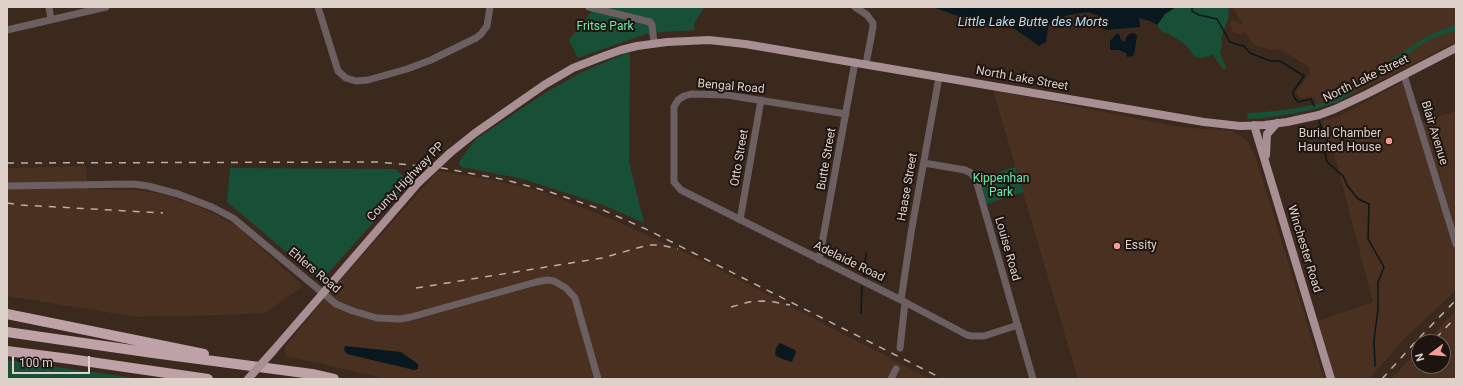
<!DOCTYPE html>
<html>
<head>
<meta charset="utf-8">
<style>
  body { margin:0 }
  #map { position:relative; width:1463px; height:386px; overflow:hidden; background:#3c291e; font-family:Roboto,sans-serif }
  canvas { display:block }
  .frame { position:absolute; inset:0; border:8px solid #ded1ca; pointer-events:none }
  .north { position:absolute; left:1411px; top:334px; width:40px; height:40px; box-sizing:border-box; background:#1d140f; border:1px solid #6a605a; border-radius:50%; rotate:254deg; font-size:11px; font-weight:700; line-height:16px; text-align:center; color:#ded1ca }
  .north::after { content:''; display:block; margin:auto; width:14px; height:18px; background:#f59b98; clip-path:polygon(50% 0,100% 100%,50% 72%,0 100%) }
  .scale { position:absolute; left:12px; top:356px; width:78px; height:18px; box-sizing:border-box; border:2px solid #ded1ca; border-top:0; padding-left:5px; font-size:12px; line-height:14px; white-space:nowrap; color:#ded1ca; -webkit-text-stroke:3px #1d140f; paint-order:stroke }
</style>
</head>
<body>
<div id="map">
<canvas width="1463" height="386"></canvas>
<div class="frame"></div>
<div class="north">N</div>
<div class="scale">100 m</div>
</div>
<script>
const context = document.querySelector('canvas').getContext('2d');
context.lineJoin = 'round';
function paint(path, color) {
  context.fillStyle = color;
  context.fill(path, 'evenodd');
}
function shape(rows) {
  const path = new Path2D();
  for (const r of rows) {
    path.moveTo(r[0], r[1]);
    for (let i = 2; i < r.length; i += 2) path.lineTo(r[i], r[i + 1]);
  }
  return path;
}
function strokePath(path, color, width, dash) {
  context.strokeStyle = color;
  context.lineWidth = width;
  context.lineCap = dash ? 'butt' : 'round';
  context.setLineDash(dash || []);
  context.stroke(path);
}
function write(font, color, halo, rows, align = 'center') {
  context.font = font + ' Roboto,sans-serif';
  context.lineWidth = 4;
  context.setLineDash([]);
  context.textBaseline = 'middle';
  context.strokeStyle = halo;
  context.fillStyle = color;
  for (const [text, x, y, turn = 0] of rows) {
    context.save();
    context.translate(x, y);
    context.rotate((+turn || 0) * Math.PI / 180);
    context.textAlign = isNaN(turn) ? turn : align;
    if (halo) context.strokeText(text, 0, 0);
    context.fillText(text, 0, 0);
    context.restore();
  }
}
paint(shape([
  [1232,7,1456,7,1456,42,1347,97,1316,109,1315,99,1311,96,1305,98,1299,97,1296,90,1302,84,1306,78,1310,74,1309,67,1281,50,1268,49,1253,44,1245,32,1240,34,1233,32,1230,25,1232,20,1242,25,1242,22],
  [1406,80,1420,123,1456,111,1456,290,1402,341,1369,379,1335,379,1318,321,1373,302,1334,153,1321,121,1336,118],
  [993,90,1179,127,1232,131,1246,140,1255,155,1324,379,1078,379],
  [86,166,87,189,135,190,161,194,190,203,217,215,239,228,303,286,265,313,223,315,136,317,7,296,7,168],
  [438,171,488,179,543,192,611,219,701,260,930,379,383,379,371,375,286,356,285,347,333,288],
  [1456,310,1456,379,1391,379,1419,350,1419,366,1443,366,1443,342,1426,342]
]), '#493021');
paint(shape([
  [595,7,704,7,694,24,695,30,664,32,646,34,578,58,569,40],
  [1176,7,1228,7,1229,16,1221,38,1222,46,1220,53,1226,68,1223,69,1213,55,1202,58,1195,57,1186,45,1168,33,1162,32,1157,25,1165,14],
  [1453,25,1456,25,1456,31,1444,34,1427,41,1338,102,1315,109,1292,114,1264,118,1248,119,1247,113,1266,112,1298,108,1322,103,1336,97,1427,36],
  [630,53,629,162,644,223,603,205,523,179,462,167,459,164,460,160,476,139,545,93,582,72,624,54],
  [1015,167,1024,192,986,204,978,179],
  [230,168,395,169,410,181,321,281,227,202],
  [7,360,106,374,142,379,7,379]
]), '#175037');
paint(shape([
  [933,7,1176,7,1165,14,1157,25,1150,21,1139,18,1140,27,1106,30,1100,27,1103,20,1099,16,1088,12,1069,15,1051,21,1048,28,1046,42,1039,46,1015,29,981,20,955,15],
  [1131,33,1136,34,1137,36,1134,55,1132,56,1127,57,1126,53,1119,50,1110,50,1110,41,1116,34,1119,34,1121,40,1124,42,1125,41,1127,36],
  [780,343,795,350,796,352,792,362,782,359,775,355,776,348],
  [345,346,401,352,418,364,418,369,414,370,347,354,344,350]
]), '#09171e');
strokePath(shape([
  [1192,7,1192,11,1199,15,1217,19,1230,42,1242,46,1243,45,1250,53,1270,61,1280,61,1304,76,1293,92,1294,97,1298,102,1311,99,1314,106],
  [1319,121,1328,143,1325,153,1327,162,1343,176,1347,185,1358,199,1369,204,1368,239,1384,267,1378,282,1378,309,1374,340,1375,366],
  [864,277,866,253],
  [861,313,862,286]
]), '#09171e', 1.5);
strokePath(shape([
  [49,7,51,20],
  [318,7,338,71,346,78,356,81,368,80,407,69,431,60,476,38,481,34,487,26,490,7],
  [589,7,650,22,652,25,654,43],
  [855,7,867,15,873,23,873,27,866,64],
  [7,30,106,7],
  [1404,75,1456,244],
  [846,114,727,95,691,94,684,96,678,100,674,107,674,182,681,190,901,300,967,335,972,336,984,336,1018,325],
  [924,163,965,170,971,173,976,180,1033,379],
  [7,186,133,184,148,186,178,194,212,207,233,218,336,304,353,311,377,318,400,319,411,317,536,282,547,280,554,281,566,288,575,298,598,379],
  [740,220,761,100],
  [819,260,855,62],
  [901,300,911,233,939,77],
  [900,348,905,302],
  [891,379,896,369]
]), '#6b5f62', 7);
strokePath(shape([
  [1254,125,1331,379],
  [450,153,475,133,544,85,573,68,604,56,621,50,637,46,667,42,709,40,745,44,1204,122,1240,126,1265,125,1287,122,1319,115,1335,109,1367,94,1456,48],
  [1266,155,1267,134,1277,123],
  [273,351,419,182]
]), '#a78f94', 8);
strokePath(shape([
  [7,314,204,354],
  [7,332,153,353,312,374,334,379],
  [7,351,70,359,208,379]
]), '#bfa2a8', 10);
strokePath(shape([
  [7,163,378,162,442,168,506,180,550,192,603,210,648,230,943,379],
  [7,203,21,205,163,213],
  [416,288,602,258,648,245,660,245,678,249],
  [731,307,749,302,762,301,774,302,790,305],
  [1436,338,1456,317],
  [1382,379,1418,339,1456,300]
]), '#bcada5', 1.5, [7, 7]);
strokePath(shape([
  [419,182,450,153],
  [248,379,273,351]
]), '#a78f94', 8);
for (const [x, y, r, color] of [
  [1389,141,4,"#f59b98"],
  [1117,246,4,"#f59b98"]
]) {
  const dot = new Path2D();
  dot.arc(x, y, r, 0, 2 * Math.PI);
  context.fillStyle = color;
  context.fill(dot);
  strokePath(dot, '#1d140f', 1.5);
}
write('12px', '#66eeaf', '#1d140f', [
  ["Fritse Park",605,27],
  ["Kippenhan",1001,179],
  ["Park",1001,193]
]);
write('12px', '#ded1ca', '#1d140f', [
  ["North Lake Street",1022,79,10],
  ["North Lake Street",1366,79,-26],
  ["Bengal Road",731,87,5],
  ["Blair Avenue",1434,133,73],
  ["Otto Street",740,158,-80],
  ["Butte Street",827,159,-80],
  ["County Highway PP",406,182,-46],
  ["Haase Street",908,187,-80],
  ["Louise Road",1007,249,74],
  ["Winchester Road",1304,249,73],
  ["Adelaide Road",849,262,26],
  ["Ehlers Road",314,271,40]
]);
write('12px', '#ded1ca', '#1d140f', [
  ["Burial Chamber",1381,134],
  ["Haunted House",1381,148],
  ["Essity",1125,246,"left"]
], 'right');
write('italic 13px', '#aedef6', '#1d140f', [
  ["Little Lake Butte des Morts",1033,23]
]);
</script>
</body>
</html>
